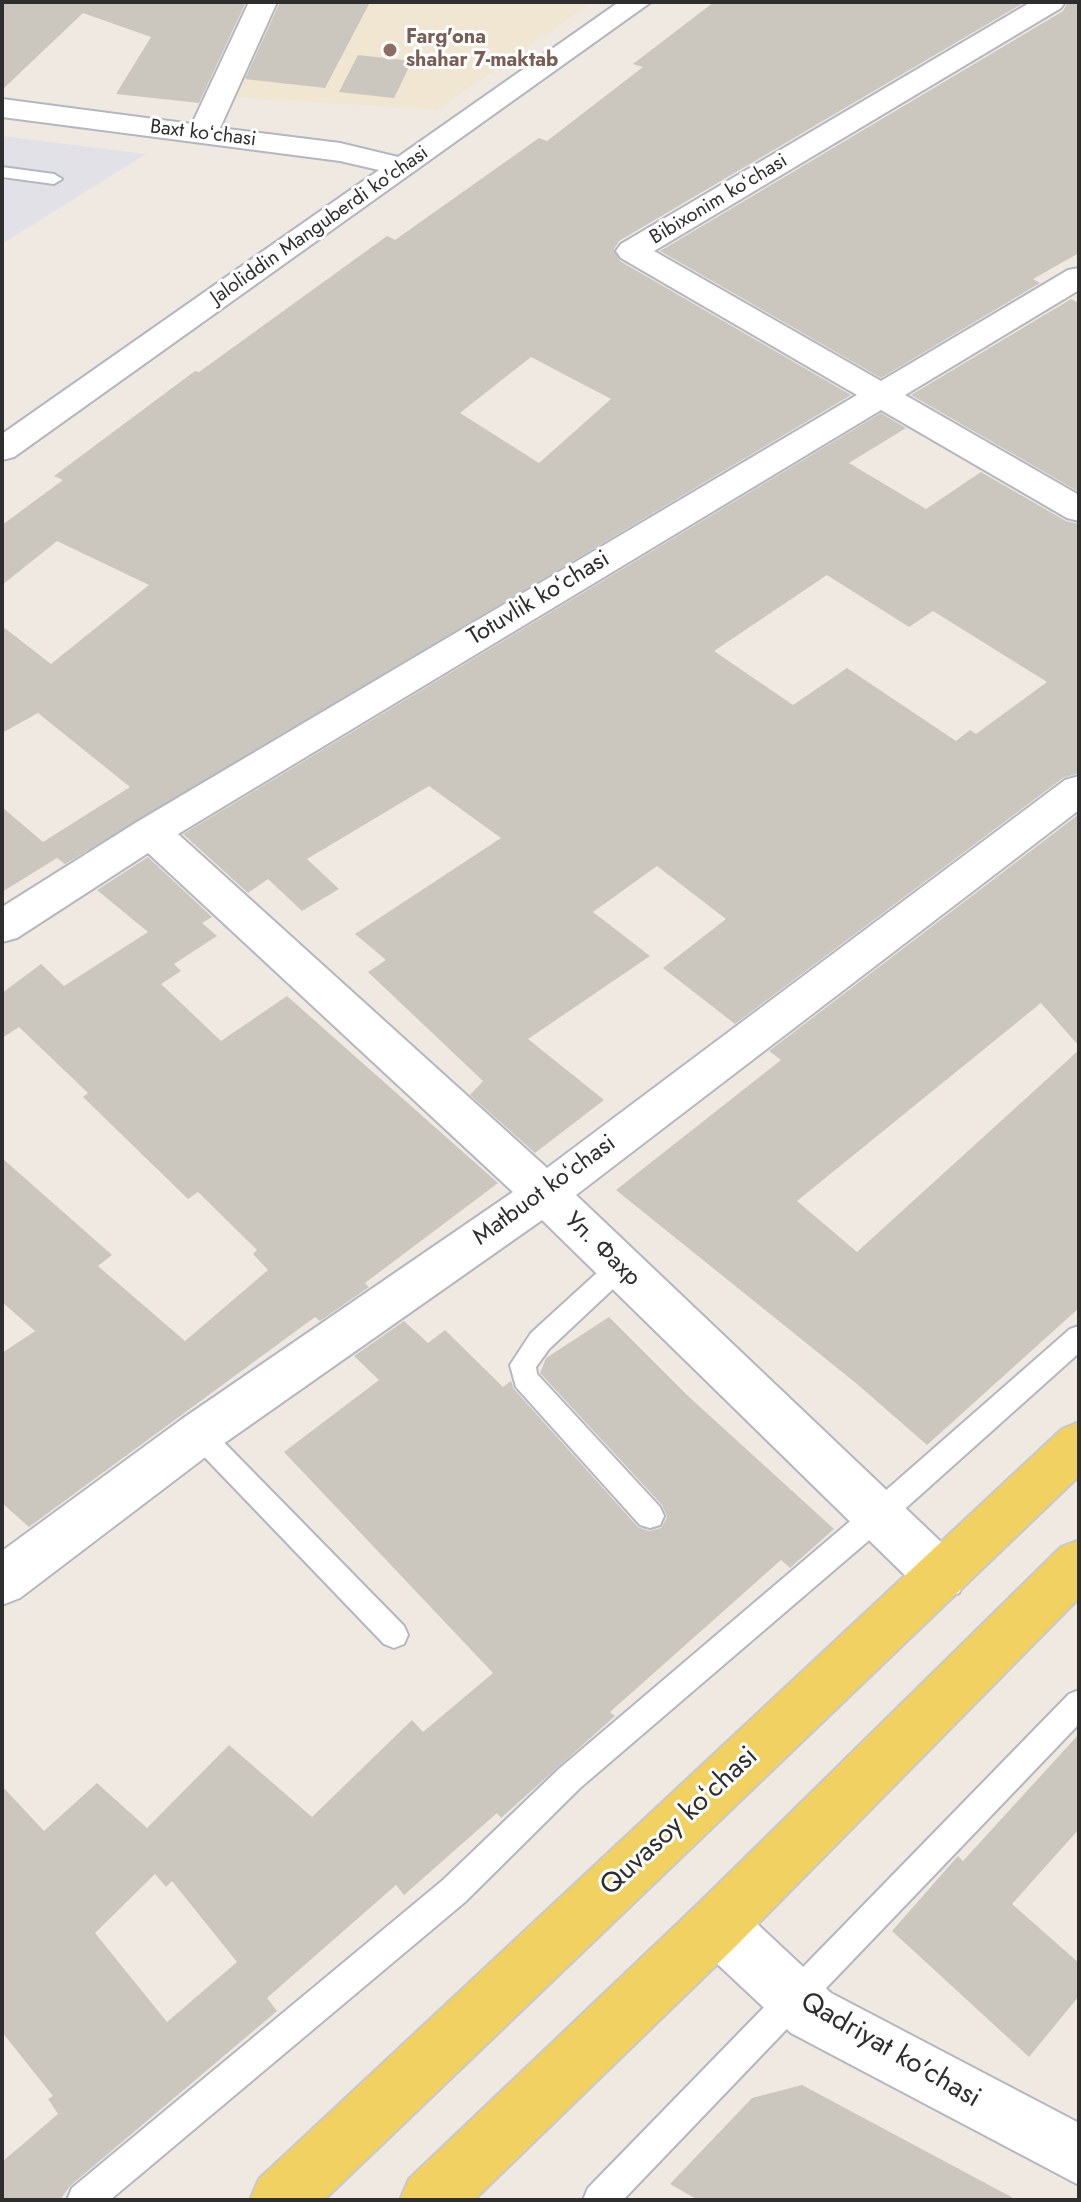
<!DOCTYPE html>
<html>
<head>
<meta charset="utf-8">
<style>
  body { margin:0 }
  #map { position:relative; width:1081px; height:2202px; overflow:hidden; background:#efe9e1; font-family:Jost,sans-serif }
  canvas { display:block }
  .frame { position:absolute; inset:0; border:4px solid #2e2e2e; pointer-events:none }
</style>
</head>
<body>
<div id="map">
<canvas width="1081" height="2202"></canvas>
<div class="frame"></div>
</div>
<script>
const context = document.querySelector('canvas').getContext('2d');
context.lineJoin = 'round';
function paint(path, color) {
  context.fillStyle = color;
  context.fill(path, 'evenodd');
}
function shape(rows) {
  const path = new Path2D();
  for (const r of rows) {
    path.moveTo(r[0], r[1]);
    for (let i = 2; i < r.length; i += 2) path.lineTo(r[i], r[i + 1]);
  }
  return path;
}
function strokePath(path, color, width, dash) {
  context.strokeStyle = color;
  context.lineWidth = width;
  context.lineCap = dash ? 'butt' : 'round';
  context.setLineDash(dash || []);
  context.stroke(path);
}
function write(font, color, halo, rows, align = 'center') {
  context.font = font + ' Jost,sans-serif';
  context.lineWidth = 6;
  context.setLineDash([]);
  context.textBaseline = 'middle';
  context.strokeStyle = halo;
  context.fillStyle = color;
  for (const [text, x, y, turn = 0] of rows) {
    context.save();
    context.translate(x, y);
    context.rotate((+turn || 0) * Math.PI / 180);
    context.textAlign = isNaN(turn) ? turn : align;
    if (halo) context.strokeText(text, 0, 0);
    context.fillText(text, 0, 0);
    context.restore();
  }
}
paint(shape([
  [2,136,146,154,2,244]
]), '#e3e1e8');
paint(shape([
  [276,2,593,2,437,110,235,97]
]), '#f0e6d1');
paint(shape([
  [2,2,246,2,199,103,116,94,151,37,83,13,2,90],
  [280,2,370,2,325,88,245,79],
  [714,2,1025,2,619,241,614,249,620,261,851,395,65,864,57,858,2,892,2,807,43,842,130,787,38,713,2,733,2,626,51,664,149,585,57,541,2,585,2,525,63,480,54,476,195,371,199,372,387,236,395,240,539,138,547,141,643,67,633,64],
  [531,357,611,399,539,463,460,413],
  [1068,2,1079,2,1079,253,1033,279,1040,283,881,378,660,251,1063,11],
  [358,55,412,61,394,98,339,92],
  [1071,299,1079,303,1079,492,911,395],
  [881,413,906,428,849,463,926,509,981,472,1066,521,1079,524,1079,773,1063,778,735,1024,663,968,726,919,657,866,593,912,650,956,528,1039,604,1100,535,1153,470,1095,483,1081,368,972,386,960,355,934,501,838,429,786,307,859,339,889,302,911,268,879,248,893,183,834],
  [827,575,909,627,933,611,1047,682,976,734,970,730,956,741,847,668,793,705,714,651],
  [1079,814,1079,1046,1041,1003,797,1201,857,1252,1079,1050,1079,1308,927,1445,857,1384,616,1190,781,1060,769,1051],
  [148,857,212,917,202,923,217,936,174,964,181,971,161,984,221,1041,287,996,498,1183,365,1283,369,1287,320,1321,315,1317,29,1527,2,1503,2,1353,35,1331,2,1302,2,1158,112,1255,98,1266,185,1341,268,1270,253,1254,257,1250,198,1192,188,1199,83,1097,88,1093,19,1027,2,1038,2,993,41,964,64,986,148,932,97,890],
  [609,1317,688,1396,834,1529,790,1568,781,1560,610,1712,615,1716,501,1818,497,1813,404,1895,396,1885,267,1998,277,2011,70,2186,60,2200,2,2200,2,2162,58,2114,48,2099,53,2096,2,2032,2,1786,44,1831,97,1783,147,1828,229,1745,312,1817,412,1720,423,1732,493,1673,284,1452,379,1380,354,1356,404,1321,428,1343,445,1330,503,1387,511,1381,514,1389,638,1527,649,1531,661,1528,667,1517,662,1505,540,1373,546,1358],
  [155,1874,166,1887,172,1881,237,1962,167,2022,95,1933],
  [1079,1734,1079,1829,1012,1904,1079,1963,1079,1996,1029,2057,892,1931,958,1856,963,1861],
  [802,2085,1017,2200,698,2200,670,2184,752,2098]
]), '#cbc7bf');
const lane = shape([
  [2,167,54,174,62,179,54,184,2,177,2,167],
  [620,1256,629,1260,633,1267,629,1274,549,1349,536,1367,537,1374,660,1507,664,1516,660,1525,650,1528,640,1525,516,1387,510,1365,531,1333,611,1260,620,1256],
  [1079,1326,1079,1353,888,1524,580,1788,465,1902,110,2200,67,2200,72,2188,443,1880,560,1768,868,1506,1070,1329,1079,1326],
  [199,1422,208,1426,404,1626,408,1635,404,1644,394,1648,384,1644,190,1442,186,1434,190,1426,199,1422],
  [1079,1690,1079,1724,623,2200,583,2200,588,2188,1069,1694,1079,1690]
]);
const street = shape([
  [249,2,277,2,220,128,340,143,398,157,619,2,651,2,14,457,2,460,2,434,379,170,340,161,2,117,2,99,192,124,249,2],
  [1031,2,1065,2,1061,8,654,251,881,381,1068,270,1079,268,1079,290,905,395,1079,495,1079,521,1067,518,881,410,178,834,547,1168,1065,780,1079,776,1079,810,576,1195,959,1559,967,1576,959,1593,941,1599,923,1593,542,1220,216,1449,20,1598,2,1605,2,1551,182,1419,513,1192,148,853,17,938,2,942,2,907,137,822,857,395,621,258,616,251,621,244,1031,2]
]);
const secondary = shape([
  [717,1897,737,1905,831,1993,1079,2123,1079,2185,791,2033,697,1945,689,1925,697,1905,717,1897]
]);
const primary = shape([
  [1079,1422,1079,1476,324,2200,250,2200,259,2179,1062,1429,1079,1422],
  [1079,1540,1079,1598,737,1945,474,2200,400,2200,409,2179,697,1905,1061,1547,1079,1540]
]);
strokePath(lane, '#b4b7c1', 4);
strokePath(street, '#b4b7c1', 4);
strokePath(secondary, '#b4b7c1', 4);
strokePath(primary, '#c9c9c9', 4);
paint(lane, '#fff');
paint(street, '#fff');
paint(secondary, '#fff');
paint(primary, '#f2d163');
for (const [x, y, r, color] of [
  [390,50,8,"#8d6e63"]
]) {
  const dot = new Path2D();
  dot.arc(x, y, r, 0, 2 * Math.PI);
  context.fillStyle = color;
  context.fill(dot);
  strokePath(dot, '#fff', 3);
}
write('bold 20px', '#785e54', '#fff', [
  ["Farg'ona",406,38],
  ["shahar 7-maktab",406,61]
], 'left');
write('20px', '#2e2e2e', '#fff', [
  ["Baxt koʻchasi",203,134,7],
  ["Bibixonim koʻchasi",719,200,-31],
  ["Jaloliddin Manguberdi ko'chasi",320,226,-35]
]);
write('24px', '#2e2e2e', '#fff', [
  ["Totuvlik koʻchasi",539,599,-31],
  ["Matbuot koʻchasi",545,1191,-36],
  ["Ул. Фахр",602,1250,44]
]);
write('28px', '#2e2e2e', '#fff', [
  ["Quvasoy koʻchasi",680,1822,-43],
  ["Qadriyat ko'chasi",890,2051,30]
]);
</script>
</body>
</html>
